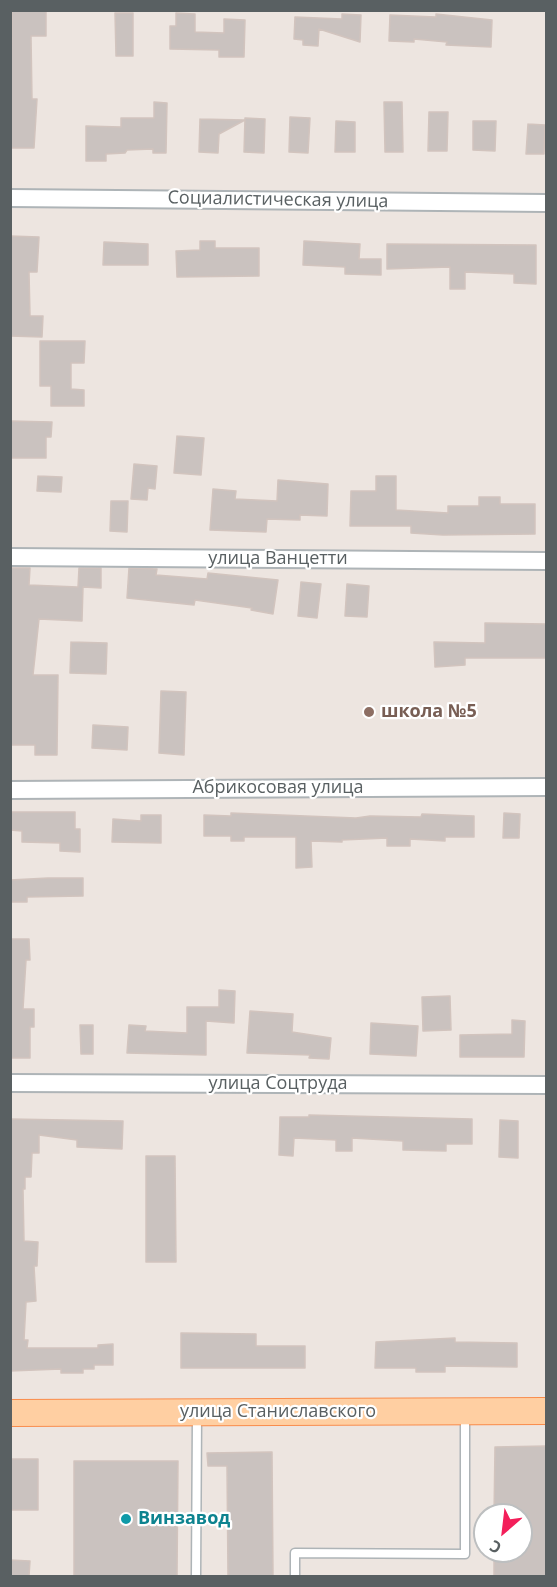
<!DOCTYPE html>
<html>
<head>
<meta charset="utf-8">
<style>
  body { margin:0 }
  #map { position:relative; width:557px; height:1587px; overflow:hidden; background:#ede5e0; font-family:"Open Sans",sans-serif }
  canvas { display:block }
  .frame { position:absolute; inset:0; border:12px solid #596062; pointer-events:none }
  .north { position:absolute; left:473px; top:1503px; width:60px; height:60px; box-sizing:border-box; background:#fff; border:2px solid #bdbfc0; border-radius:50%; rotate:208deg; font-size:16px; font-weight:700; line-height:24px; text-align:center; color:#596062 }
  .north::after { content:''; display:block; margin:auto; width:21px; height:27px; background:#f31f5a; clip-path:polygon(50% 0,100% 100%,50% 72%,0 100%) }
</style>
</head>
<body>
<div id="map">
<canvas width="557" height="1587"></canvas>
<div class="frame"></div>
<div class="north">С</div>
</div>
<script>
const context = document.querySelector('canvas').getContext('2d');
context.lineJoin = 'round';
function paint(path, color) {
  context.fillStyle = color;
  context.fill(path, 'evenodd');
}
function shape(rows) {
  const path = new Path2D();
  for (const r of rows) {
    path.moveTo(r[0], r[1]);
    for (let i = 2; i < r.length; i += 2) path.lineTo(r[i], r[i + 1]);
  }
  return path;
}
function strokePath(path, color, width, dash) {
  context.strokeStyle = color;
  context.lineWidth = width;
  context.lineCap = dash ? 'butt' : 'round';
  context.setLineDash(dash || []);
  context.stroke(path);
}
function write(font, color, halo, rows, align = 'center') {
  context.font = font + ' "Open Sans",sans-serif';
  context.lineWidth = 4.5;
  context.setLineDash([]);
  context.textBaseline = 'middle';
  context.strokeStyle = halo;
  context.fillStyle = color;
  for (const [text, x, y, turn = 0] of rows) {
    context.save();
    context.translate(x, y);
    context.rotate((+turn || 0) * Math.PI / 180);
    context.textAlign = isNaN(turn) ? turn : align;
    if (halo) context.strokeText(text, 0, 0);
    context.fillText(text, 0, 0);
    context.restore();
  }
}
const building = shape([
  [12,11,46,11,46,36,31,36,32,99,37,99,34,148,10,148,12,11],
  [115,13,133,13,133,56,116,56,115,13],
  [176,13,195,14,195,32,224,33,224,19,245,20,244,57,219,57,219,50,170,49,170,26,176,26,176,13],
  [342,14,361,15,360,42,319,29,318,46,303,45,303,40,294,39,295,17,342,19,342,14],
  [436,14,492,20,491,47,446,45,447,42,414,39,414,42,389,41,390,15,436,17,436,14],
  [154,102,167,103,166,153,153,153,153,149,127,150,125,153,106,154,106,161,86,161,86,126,121,127,121,118,154,118,154,102],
  [384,102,402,102,403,152,385,152,384,102],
  [429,112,448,112,447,151,428,151,429,112],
  [290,117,310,118,308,153,289,152,290,117],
  [245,118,265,119,264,153,244,152,245,118],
  [200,119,245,120,219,134,218,153,199,152,200,119],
  [336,121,355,122,355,152,335,152,336,121],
  [473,121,496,121,495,151,473,150,473,121],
  [528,124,545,125,544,154,526,154,528,124],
  [10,236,39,237,37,272,29,272,30,316,43,316,42,337,10,336,10,236],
  [200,241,215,241,215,248,259,248,259,276,177,277,176,251,200,250,200,241],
  [304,241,360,244,359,259,381,259,381,275,345,274,345,267,303,265,304,241],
  [104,242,148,244,148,265,103,265,104,242],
  [387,244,536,245,536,284,514,283,514,274,465,272,465,289,450,289,450,267,387,269,387,244],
  [40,341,85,341,84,363,71,363,71,389,84,390,84,406,51,406,51,386,40,386,40,341],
  [10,421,52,422,51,437,46,437,46,458,10,458,10,421],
  [177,436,204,438,201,475,174,473,177,436],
  [134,464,157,466,155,489,148,488,147,500,131,499,134,464],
  [38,476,62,477,61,492,37,491,38,476],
  [376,476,396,476,396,510,448,513,448,506,479,506,479,497,500,497,500,504,535,504,535,534,443,535,411,533,411,526,350,526,351,491,376,491,376,476],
  [278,480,328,484,327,516,300,515,300,520,267,519,266,532,210,530,213,489,236,491,235,499,277,501,278,480],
  [111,501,128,501,127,532,110,531,111,501],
  [10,568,30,568,29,585,78,587,79,568,101,568,101,588,83,587,82,621,39,619,33,675,58,675,57,755,35,755,35,745,10,745,10,568],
  [129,568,157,569,156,575,207,579,208,573,278,580,273,614,251,610,252,608,195,600,194,605,127,598,129,568],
  [301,582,321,584,317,618,298,616,301,582],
  [347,584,369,586,367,617,345,616,347,584],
  [485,623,546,624,546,658,465,658,465,665,435,667,434,642,485,643,485,623],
  [71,642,107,643,106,674,70,673,71,642],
  [161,691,186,692,184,755,159,753,161,691],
  [93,725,128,727,127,750,92,748,93,725],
  [10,812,75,812,75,829,80,829,80,852,60,851,60,843,22,842,22,831,10,830,10,812],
  [231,813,356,818,370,816,421,817,422,814,474,816,474,837,445,837,445,841,410,839,410,846,387,846,387,838,342,840,342,842,311,841,312,867,296,868,296,837,244,837,244,841,231,841,231,836,204,836,204,815,231,816,231,813],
  [504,813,520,814,519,838,503,838,504,813],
  [141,815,161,815,161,843,112,842,113,819,141,821,141,815],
  [48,878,83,878,83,896,27,897,27,902,10,902,10,880,48,878],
  [10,939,29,939,30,960,26,960,23,1009,34,1009,34,1027,30,1027,30,1058,10,1058,10,939],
  [219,990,235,991,234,1023,206,1021,206,1055,127,1053,129,1025,146,1026,145,1031,187,1033,187,1007,219,1007,219,990],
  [450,996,451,1030,423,1031,422,997,450,996],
  [250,1011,293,1014,292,1032,331,1038,329,1059,309,1058,310,1055,247,1053,250,1011],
  [512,1020,525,1021,524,1057,460,1057,460,1035,512,1034,512,1020],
  [371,1023,418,1026,416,1056,370,1054,371,1023],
  [80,1025,93,1025,93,1054,81,1054,80,1025],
  [309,1115,472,1119,472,1144,446,1144,446,1151,403,1150,403,1141,352,1138,352,1151,336,1151,336,1140,294,1138,293,1156,279,1155,280,1117,309,1117,309,1115],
  [10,1119,123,1121,122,1149,77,1147,77,1140,39,1135,39,1153,32,1153,31,1177,25,1177,25,1189,23,1189,24,1241,38,1242,37,1266,34,1266,36,1301,26,1302,24,1340,28,1340,27,1348,98,1348,98,1345,113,1344,113,1365,94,1365,94,1369,83,1369,83,1373,61,1373,61,1369,10,1371,10,1119],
  [500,1120,518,1121,518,1158,499,1157,500,1120],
  [146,1156,175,1156,176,1262,146,1262,146,1156],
  [181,1333,256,1334,256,1346,305,1346,305,1368,181,1368,181,1333],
  [455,1338,455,1342,517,1343,517,1367,445,1366,445,1372,416,1372,416,1368,375,1368,376,1342,455,1338],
  [546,1446,546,1576,494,1576,494,1551,521,1551,521,1515,494,1515,495,1447,546,1446],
  [272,1452,273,1576,228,1576,227,1466,208,1466,207,1453,272,1452],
  [10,1459,38,1459,38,1510,10,1510,10,1459],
  [74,1461,178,1461,177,1576,74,1576,74,1461],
  [10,1560,30,1561,29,1576,10,1576,10,1560]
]);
paint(building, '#cac2bf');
strokePath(building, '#d2c4be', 1.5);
const lane = shape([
  [196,1576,197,1416],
  [295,1576,295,1553,465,1554,465,1415]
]);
const street = shape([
  [10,198,546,203],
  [10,557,546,561],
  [10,790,546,787],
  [10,1083,546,1085]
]);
const primary = shape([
  [10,1413,546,1411]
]);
strokePath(lane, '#aeb4b7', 11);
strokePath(street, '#aeb4b7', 20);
strokePath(primary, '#f98c4c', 28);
strokePath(lane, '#fff', 8);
strokePath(street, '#fff', 16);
strokePath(primary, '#ffcfa2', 26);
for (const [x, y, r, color] of [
  [369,712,6,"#8d6e63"],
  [126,1519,6,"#0f9aa8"]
]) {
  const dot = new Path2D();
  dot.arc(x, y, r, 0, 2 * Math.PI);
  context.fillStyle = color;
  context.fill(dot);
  strokePath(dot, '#fff', 2);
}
write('18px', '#596062', '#fff', [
  ["Социалистическая улица",278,200,1],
  ["улица Ванцетти",278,559],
  ["Абрикосовая улица",278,788],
  ["улица Соцтруда",278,1084],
  ["улица Станиславского",278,1412]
]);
write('bold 18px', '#785e54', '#fff', [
  ["школа №5",381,712]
], 'left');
write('bold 18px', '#0d838f', '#fff', [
  ["Винзавод",138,1519]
], 'left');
</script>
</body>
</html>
